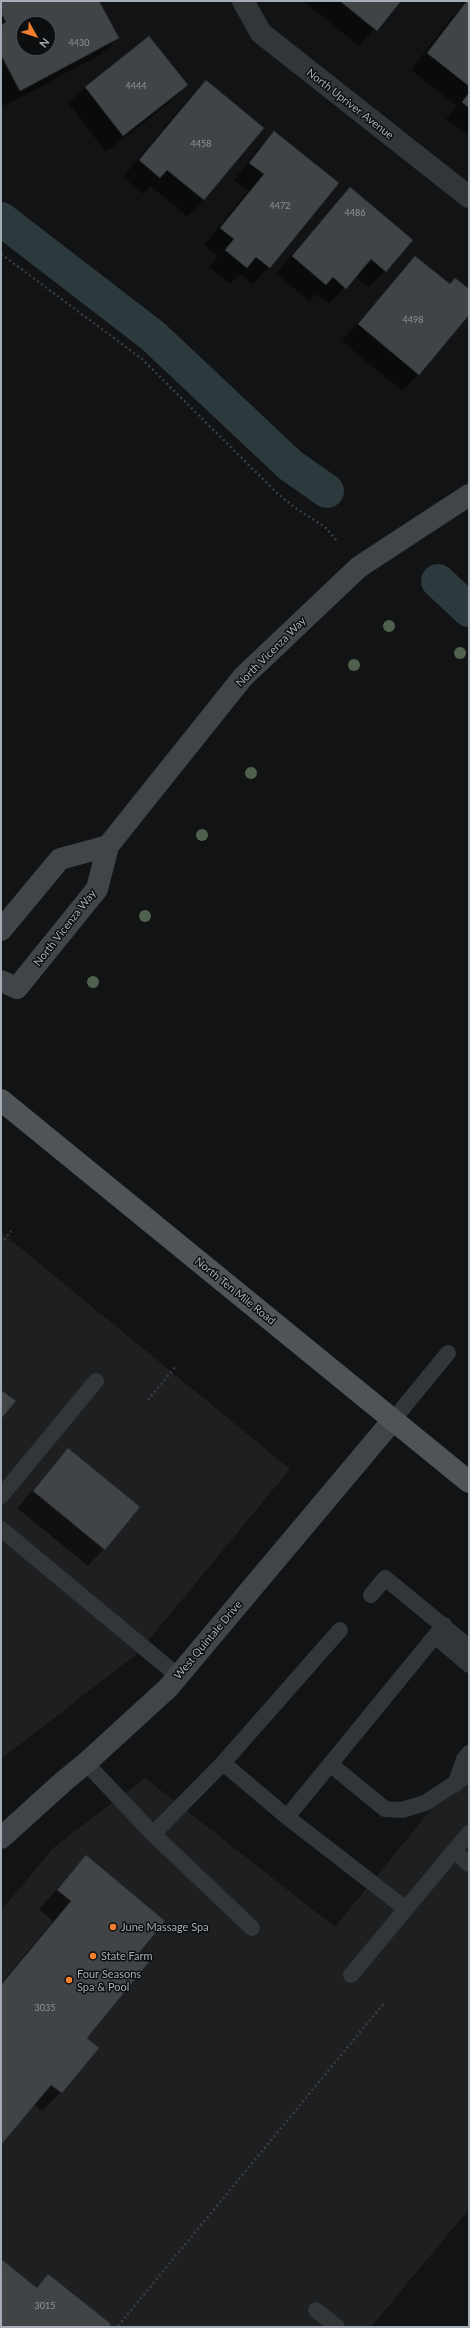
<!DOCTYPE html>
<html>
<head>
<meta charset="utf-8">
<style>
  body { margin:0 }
  #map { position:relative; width:470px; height:2328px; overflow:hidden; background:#121314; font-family:Lato,sans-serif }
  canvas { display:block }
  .frame { position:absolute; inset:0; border:2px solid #a4adb5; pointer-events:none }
  .north { position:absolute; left:16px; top:16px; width:40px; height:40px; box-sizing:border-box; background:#0d0e0f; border:1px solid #494e51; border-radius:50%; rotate:129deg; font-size:11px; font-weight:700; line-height:16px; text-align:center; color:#a4adb5 }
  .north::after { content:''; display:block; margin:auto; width:14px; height:18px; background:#f27d2c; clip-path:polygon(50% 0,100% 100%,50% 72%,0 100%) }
</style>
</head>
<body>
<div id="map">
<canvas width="470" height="2328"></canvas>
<div class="frame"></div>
<div class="north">N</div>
</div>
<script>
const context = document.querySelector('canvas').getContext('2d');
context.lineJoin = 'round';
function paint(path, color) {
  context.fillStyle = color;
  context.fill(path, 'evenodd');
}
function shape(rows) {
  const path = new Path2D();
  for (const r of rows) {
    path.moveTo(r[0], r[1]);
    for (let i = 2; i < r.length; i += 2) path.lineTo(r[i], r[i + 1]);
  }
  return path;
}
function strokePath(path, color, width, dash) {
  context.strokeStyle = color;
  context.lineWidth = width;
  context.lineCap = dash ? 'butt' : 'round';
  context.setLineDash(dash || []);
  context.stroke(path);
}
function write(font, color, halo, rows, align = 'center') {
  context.font = font + ' Lato,sans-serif';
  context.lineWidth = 3;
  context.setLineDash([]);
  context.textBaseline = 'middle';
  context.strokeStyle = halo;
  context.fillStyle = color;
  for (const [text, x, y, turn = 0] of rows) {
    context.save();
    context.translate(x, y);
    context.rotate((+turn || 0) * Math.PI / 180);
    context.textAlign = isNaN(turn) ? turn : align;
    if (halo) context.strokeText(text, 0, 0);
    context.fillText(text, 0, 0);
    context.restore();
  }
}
paint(shape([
  [1,1232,290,1469,138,1653,1,1759],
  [469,1763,469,2209,371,2327,1,2327,1,1911,53,1848,145,1778,335,1927]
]), '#1e1f21');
paint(shape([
  [1,1,98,1,118,38,101,54,4,106,1,102],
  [24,24,48,24,48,48,24,48],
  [303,1,399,1,359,46],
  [468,2,469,3,469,137,446,119,457,106,411,70,451,18],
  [149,38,187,85,170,102,106,152,69,104,85,88],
  [206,81,262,128,203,200,187,216,151,186,143,194,123,177,189,98],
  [274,132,269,267,253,284,240,274,230,284,209,267,218,256,204,245,248,191,234,180,258,149],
  [350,188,385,271,369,287,355,276,329,304,317,294,309,301,276,273],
  [415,257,449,285,469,291,469,313,418,375,402,391,342,341],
  [68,1449,104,1549,88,1566,17,1508],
  [86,1856,137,1953,86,2038,98,2048,61,2092,42,2111,34,2104,1,2143,1,1983,53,1921,39,1909]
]), '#0007');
strokePath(shape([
  [1,219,153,336,290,465,327,491],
  [438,581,469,610]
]), '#2c393d', 34);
const building = shape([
  [1,1,99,1,119,38,20,91,1,55,1,25,6,22,1,13,1,1],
  [24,24,48,24,48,48,24,48,24,24],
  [340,1,401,1,377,31,340,1],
  [467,1,469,1,469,86,427,53,467,1],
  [149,36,188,85,123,136,85,87,149,36],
  [206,80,264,128,204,200,167,170,160,178,139,160,206,80],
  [469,93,469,108,462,102,469,93],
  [274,131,339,183,270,268,256,257,247,268,225,250,234,239,220,228,264,174,249,163,274,131],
  [350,187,413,240,386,272,371,259,346,289,333,277,326,285,292,256,350,187],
  [415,256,450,284,455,278,469,289,469,315,419,375,358,324,415,256],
  [1,1390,16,1401,1,1419,1,1390],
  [68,1448,140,1507,105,1550,33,1491,68,1448],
  [86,1855,165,1921,139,1953,149,1962,87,2038,99,2048,62,2093,51,2085,1,2145,1,1985,71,1901,57,1890,86,1855],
  [1,2259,37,2288,48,2274,111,2324,109,2327,1,2327,1,2259]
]);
paint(building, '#414447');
strokePath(building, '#2c2d30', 1);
strokePath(shape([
  [1,254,142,359,278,494,297,509,325,527,338,542],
  [1,1244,11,1231],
  [148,1400,176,1366],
  [118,2326,384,2003]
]), '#393d40', 2.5, [2, 3]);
strokePath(shape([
  [393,1420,448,1353],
  [1,1496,96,1381],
  [1,1529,178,1676],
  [371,1595,385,1578,469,1647],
  [435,1636,469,1665],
  [86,1763,153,1834,252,1928],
  [223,1763,340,1630],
  [330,1764,385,1809,402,1810,425,1803,469,1774],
  [455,1785,464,1759,469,1753],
  [287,1817,444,1625],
  [153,1834,223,1763,287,1817,406,1909],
  [454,1851,469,1833],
  [351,1975,454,1851,469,1864],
  [316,2310,337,2327]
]), '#333639', 16);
strokePath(shape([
  [243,1,261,33,469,197]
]), '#333639', 22);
strokePath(shape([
  [108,846,243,677,359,567,469,495],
  [1,930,60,859,108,846,97,889,17,988,1,981],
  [1,1838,64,1781,86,1763,168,1688,393,1420]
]), '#414549', 22);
strokePath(shape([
  [1,1100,469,1482]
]), '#4f5458', 22);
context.fillStyle = '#50614d';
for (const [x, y] of [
  [389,626],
  [460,653],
  [354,665],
  [251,773],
  [202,835],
  [145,916],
  [93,982]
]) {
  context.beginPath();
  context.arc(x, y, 6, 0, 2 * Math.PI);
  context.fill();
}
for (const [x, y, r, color] of [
  [113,1927,4,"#f27d2c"],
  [93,1956,4,"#f27d2c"],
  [69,1980,4,"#f27d2c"]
]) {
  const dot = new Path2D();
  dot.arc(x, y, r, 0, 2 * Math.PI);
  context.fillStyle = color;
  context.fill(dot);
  strokePath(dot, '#0d0e0f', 1.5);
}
write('9px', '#8b939a', null, [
  ["4430",79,43],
  ["4444",136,86],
  ["4458",201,144],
  ["4472",280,206],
  ["4486",355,213],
  ["4498",413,320],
  ["3035",45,2008],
  ["3015",45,2306]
]);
write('11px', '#a4adb5', '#0d0e0f', [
  ["North Upriver Avenue",350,104,38],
  ["North Vicenza Way",271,652,-45],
  ["North Vicenza Way",65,928,-52],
  ["North Ten Mile Road",235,1291,39],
  ["West Quintale Drive",208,1640,-50]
]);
write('11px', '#a4adb5', '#0d0e0f', [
  ["June Massage Spa",121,1927],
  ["State Farm",101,1956],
  ["Four Seasons",77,1974],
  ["Spa & Pool",77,1987]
], 'left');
</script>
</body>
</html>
